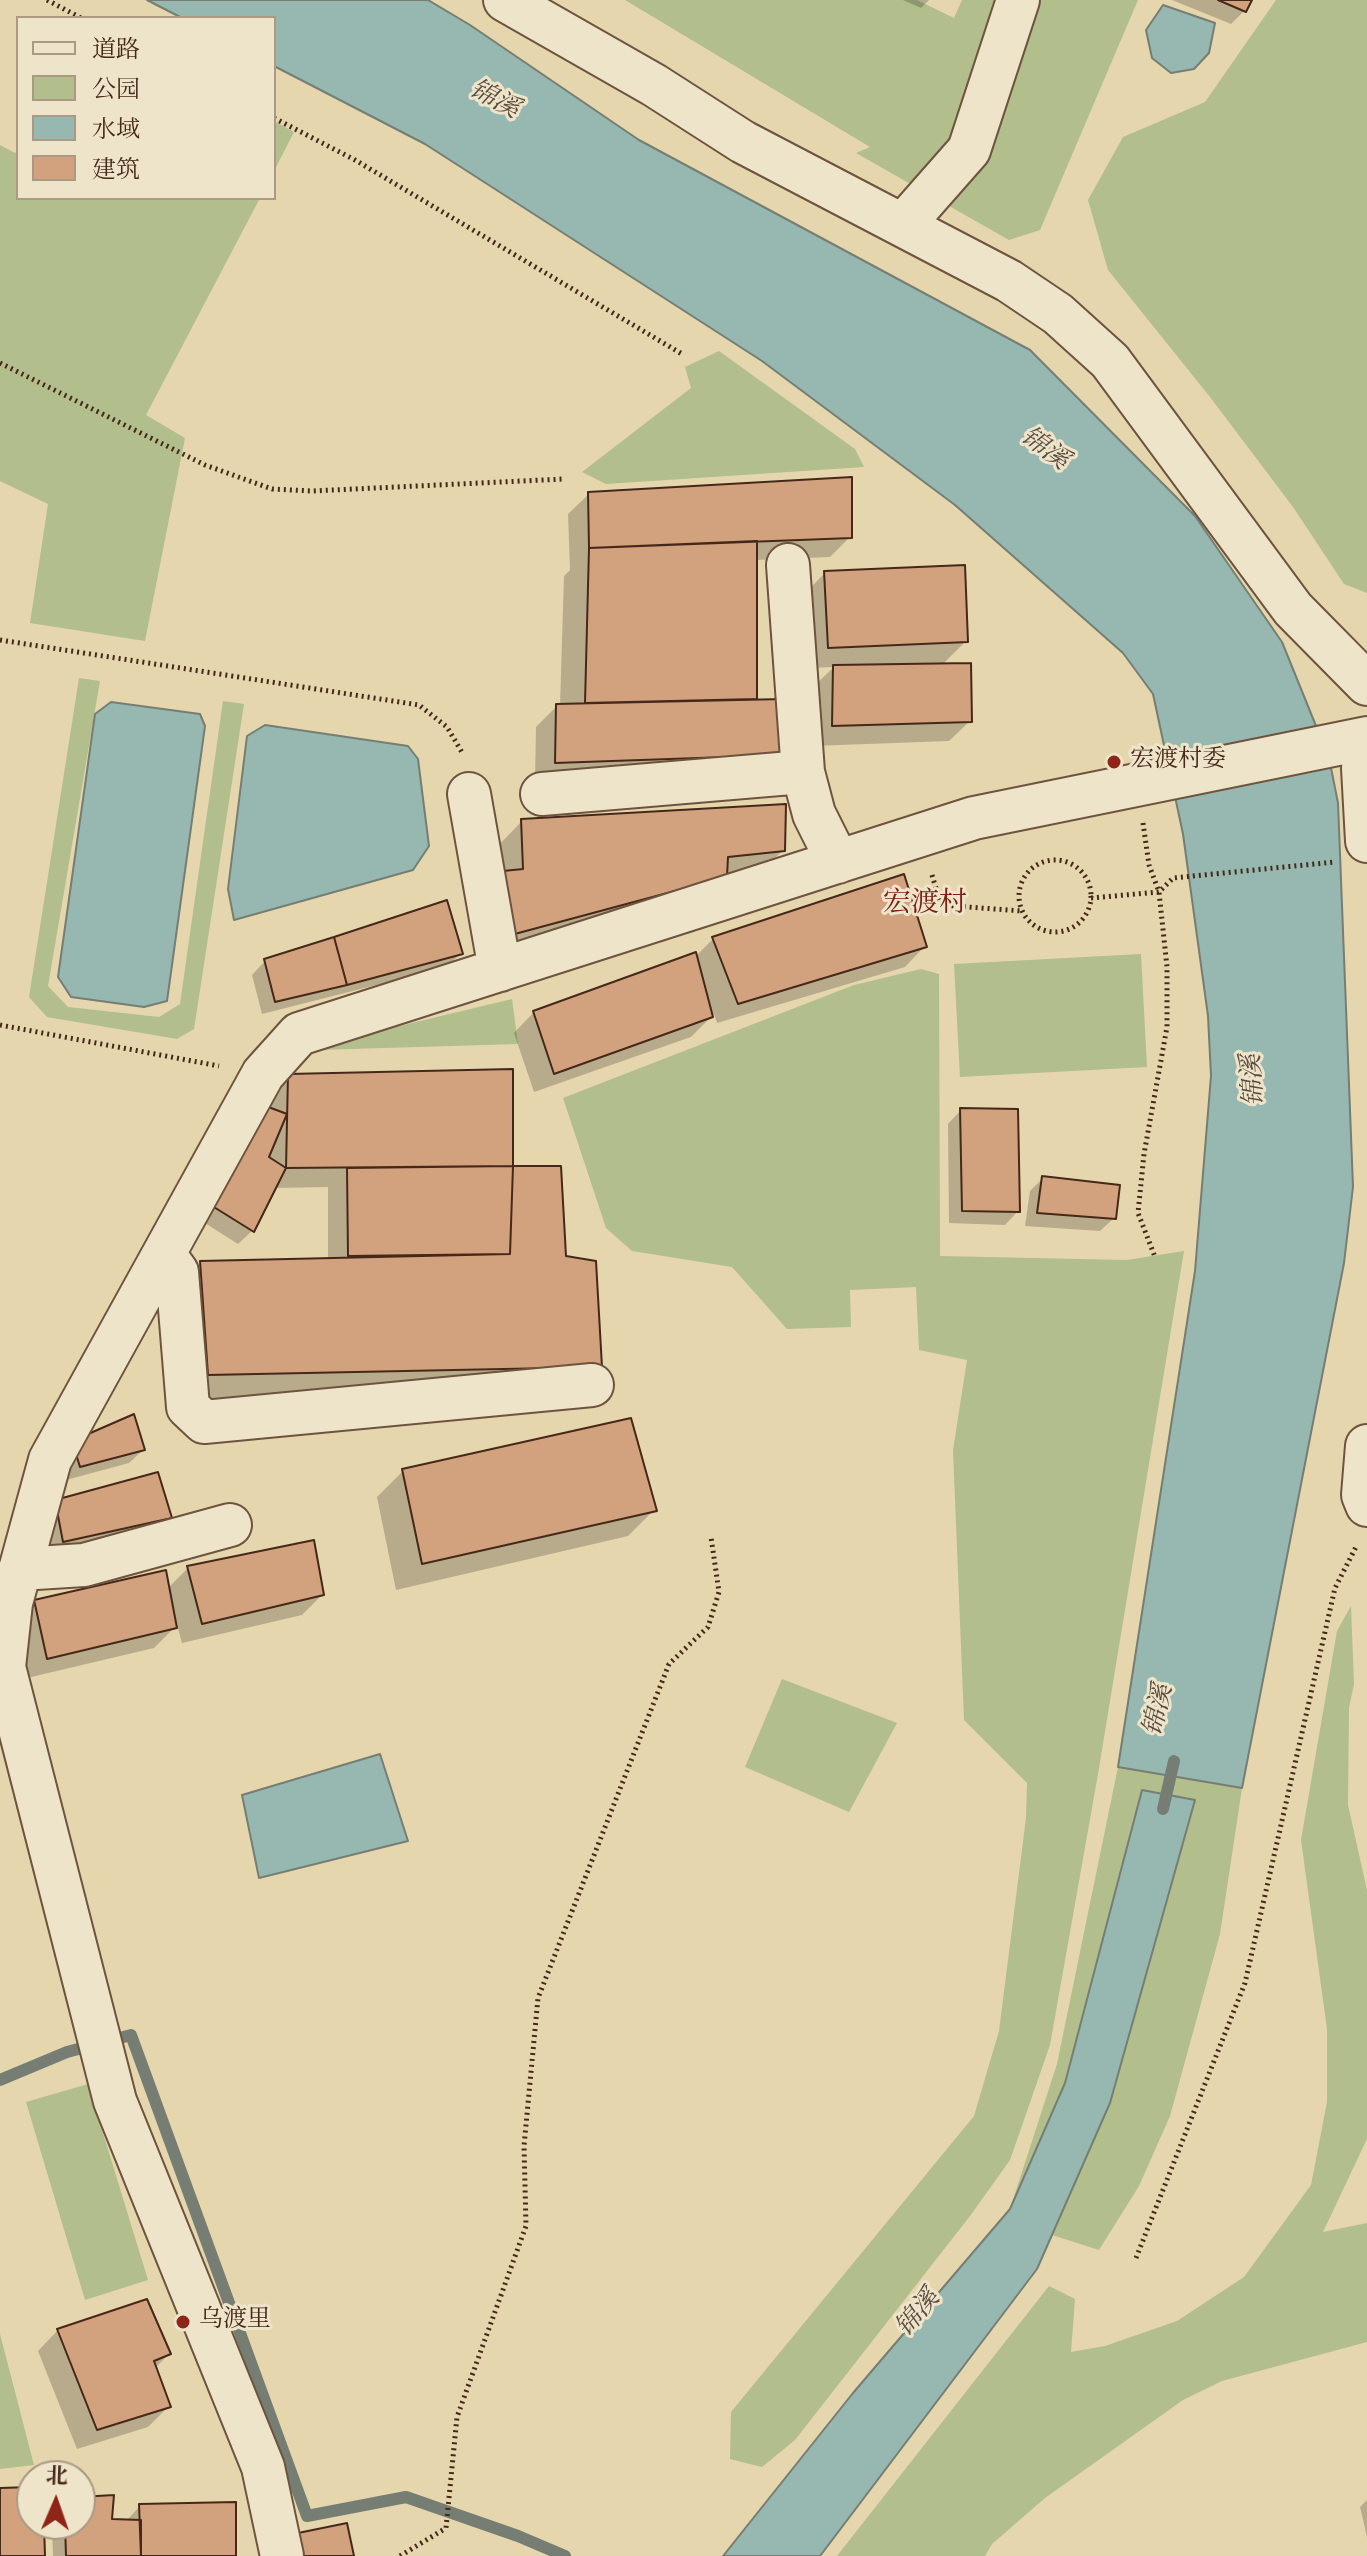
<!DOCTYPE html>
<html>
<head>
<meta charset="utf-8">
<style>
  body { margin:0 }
  #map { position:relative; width:1367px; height:2556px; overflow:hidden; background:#e5d6ae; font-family:"Sorts Mill Goudy","Noto Serif SC",serif }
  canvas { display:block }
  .legend { position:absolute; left:16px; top:16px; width:260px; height:184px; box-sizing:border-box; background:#eee4ca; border:2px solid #ab9983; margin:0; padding:10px 14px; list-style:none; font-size:24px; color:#462819 }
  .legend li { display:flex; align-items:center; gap:16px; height:40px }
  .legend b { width:40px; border:2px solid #ab9983 }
  .north { position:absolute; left:16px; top:2460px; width:80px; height:80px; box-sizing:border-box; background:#eee4ca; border:2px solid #ab9983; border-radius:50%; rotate:2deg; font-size:22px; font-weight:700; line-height:32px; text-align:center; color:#462819 }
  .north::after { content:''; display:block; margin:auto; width:28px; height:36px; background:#8f2418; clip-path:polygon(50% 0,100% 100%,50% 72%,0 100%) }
</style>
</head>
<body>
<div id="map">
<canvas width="1367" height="2556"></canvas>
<ul class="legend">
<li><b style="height:10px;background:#eee4ca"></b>道路</li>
<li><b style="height:22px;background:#b2be8c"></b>公园</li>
<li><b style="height:22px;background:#96b8b0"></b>水域</li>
<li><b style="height:22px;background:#d2a17e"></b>建筑</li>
</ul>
<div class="north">北</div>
</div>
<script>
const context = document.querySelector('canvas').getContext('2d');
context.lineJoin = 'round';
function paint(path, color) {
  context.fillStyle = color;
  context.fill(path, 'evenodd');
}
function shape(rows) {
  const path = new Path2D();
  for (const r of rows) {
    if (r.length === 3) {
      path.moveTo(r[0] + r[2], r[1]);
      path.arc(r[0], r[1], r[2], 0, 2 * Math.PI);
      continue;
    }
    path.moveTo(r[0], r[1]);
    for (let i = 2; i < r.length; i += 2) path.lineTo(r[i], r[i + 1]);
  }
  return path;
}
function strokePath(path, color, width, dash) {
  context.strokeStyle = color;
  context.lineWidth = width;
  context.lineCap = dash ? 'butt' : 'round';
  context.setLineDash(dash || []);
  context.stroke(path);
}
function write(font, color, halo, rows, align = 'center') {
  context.font = font + ' "Sorts Mill Goudy","Noto Serif SC",serif';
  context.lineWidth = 6;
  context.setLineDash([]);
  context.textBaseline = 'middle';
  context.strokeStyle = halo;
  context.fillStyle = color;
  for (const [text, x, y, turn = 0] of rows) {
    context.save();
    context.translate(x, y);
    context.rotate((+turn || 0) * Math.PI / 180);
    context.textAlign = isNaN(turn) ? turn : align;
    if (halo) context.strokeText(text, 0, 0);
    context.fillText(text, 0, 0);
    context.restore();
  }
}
paint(shape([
  [625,0,917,0,954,18,962,0,1138,0,1040,230,1009,240,856,153,870,147],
  [1276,0,1367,0,1367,593,1344,584,1293,507,1210,397,1108,270,1088,200,1123,137,1205,102],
  [274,121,294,132,274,171],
  [0,145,15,153,18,150,18,198,260,198,146,415,185,438,145,641,30,623,48,504,0,481],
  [719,351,855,449,864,467,606,484,582,472,691,388,685,367],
  [79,678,100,681,48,986,68,1007,159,1017,180,1004,223,701,244,704,194,1029,177,1039,47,1017,29,997],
  [1141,954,1147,1067,960,1077,954,964],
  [921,969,939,974,940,1256,1127,1260,1184,1251,1098,1774,1050,2045,1010,2160,970,2216,795,2440,762,2467,730,2459,731,2412,974,2116,999,2031,1026,1818,1027,1783,964,1720,953,1450,967,1360,919,1350,916,1287,850,1290,851,1327,787,1329,732,1267,632,1251,606,1228,563,1098,854,985],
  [512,999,518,1044,317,1050,370,1033],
  [1351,1606,1354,1684,1349,1708,1348,1805,1367,1890,1367,2139,1323,2232,1367,2223,1367,2342,1222,2381,1183,2400,1045,2498,992,2544,985,2556,837,2556,1049,2286,1075,2299,1071,2352,1105,2346,1177,2321,1244,2277,1311,2185,1327,2102,1327,2029,1301,1840,1337,1631],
  [782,1679,897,1723,849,1812,745,1767],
  [1118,1767,1242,1788,1220,1934,1170,2116,1139,2186,1099,2250,1052,2235,1110,2103,1142,1791,1065,2083,1010,2209,1057,2064],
  [88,2084,148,2280,85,2300,26,2102],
  [0,2334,34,2465,0,2469]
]), '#b2be8c');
const water = shape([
  [147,0,428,0,470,25,639,140,1030,350,1195,516,1282,642,1329,758,1338,803,1353,1187,1344,1263,1242,1788,1118,1767,1195,1271,1211,1076,1208,1016,1183,834,1153,694,1123,653,955,505,762,361,425,144,274,66,274,18,182,18,147,0],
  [1163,5,1215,23,1209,53,1194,69,1171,73,1152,58,1146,30,1163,5],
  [111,702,200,714,205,726,167,1001,144,1007,71,997,58,977,95,714,111,702],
  [265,725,408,746,418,759,429,846,413,870,234,920,228,889,247,736,265,725],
  [380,1754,408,1841,259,1878,242,1795,380,1754],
  [1142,1790,1195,1800,1110,2103,1037,2269,820,2556,723,2556,853,2393,1010,2209,1065,2083,1142,1790]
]);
paint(water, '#96b8b0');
strokePath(water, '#767e74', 2);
paint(shape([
  [903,0,929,0,921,8],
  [1172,0,1250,0,1245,10,1231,24],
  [589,494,850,537,830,557,755,560,755,698,751,702,782,754,535,782,536,727,557,706,560,706,564,576,570,570,568,514],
  [825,573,966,641,942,665,970,721,949,741,812,746,813,687,834,667,808,668,805,593],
  [522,821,783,850,757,876,486,960,496,848],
  [714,938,925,946,905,967,717,1023,714,1014,691,1037,534,1092,514,1033,534,1012,695,957],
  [460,954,447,967,262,1014,252,975,265,961],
  [511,1071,509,1172,564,1257,574,1392,182,1401,175,1289,201,1263,328,1260,328,1187,274,1188,252,1231,238,1244,197,1218,268,1096,289,1076],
  [961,1110,1018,1211,1005,1225,949,1223,948,1124],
  [1043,1178,1114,1218,1100,1231,1025,1226,1030,1191],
  [143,1450,129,1463,66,1480,59,1456],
  [403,1471,654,1510,628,1536,396,1590,377,1497],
  [56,1501,170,1517,156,1531,50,1554,43,1515],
  [188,1568,322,1595,302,1615,182,1643,177,1625,154,1648,27,1678,14,1622,35,1602,167,1589],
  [58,2330,169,2354,155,2368,169,2406,148,2427,77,2449,38,2351],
  [80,2499,110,2521,126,2521,140,2506,234,2556,53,2556,52,2524,80,2524],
  [1367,2500,1367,2537,1360,2507]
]), '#0003');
strokePath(shape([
  [1163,1809,1174,1761],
  [0,2080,67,2052,131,2035,307,2516,406,2497,518,2536,565,2556]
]), '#767e74', 12);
const building = shape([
  [1218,0,1252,0,1246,12,1218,0],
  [852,477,852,538,589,548,588,492,852,477],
  [757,541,757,699,585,703,589,548,757,541],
  [965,565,968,642,828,648,824,571,965,565],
  [971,663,972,722,832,726,833,665,971,663],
  [784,699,784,755,555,763,556,704,784,699],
  [786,804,785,851,728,857,727,877,511,935,503,871,523,869,521,819,786,804],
  [904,874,927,947,738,1004,712,937,904,874],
  [447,900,463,954,347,985,334,937,447,900],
  [334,937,347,985,275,1002,264,959,334,937],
  [696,952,713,1017,554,1074,533,1011,696,952],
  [513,1069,513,1166,286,1168,288,1074,513,1069],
  [263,1105,287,1114,269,1157,286,1168,254,1232,209,1204,263,1105],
  [960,1108,1018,1109,1020,1212,962,1211,960,1108],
  [513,1166,510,1254,348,1256,347,1168,513,1166],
  [513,1166,561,1166,566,1256,596,1261,602,1367,208,1375,200,1261,510,1254,513,1166],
  [1042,1176,1120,1185,1116,1219,1037,1213,1042,1176],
  [134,1414,145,1450,80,1467,72,1441,134,1414],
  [631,1418,657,1511,422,1564,402,1469,631,1418],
  [158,1472,172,1518,63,1542,55,1500,158,1472],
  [314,1540,324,1595,202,1624,187,1566,314,1540],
  [166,1570,177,1628,47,1659,34,1600,166,1570],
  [147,2299,171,2354,154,2361,171,2407,97,2430,57,2329,147,2299],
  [32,2487,32,2524,44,2524,45,2556,0,2556,0,2488,32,2487],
  [114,2495,112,2519,141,2520,141,2556,66,2556,65,2524,80,2524,80,2497,114,2495],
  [236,2502,236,2556,141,2556,139,2504,236,2502],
  [347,2523,354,2556,302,2556,298,2533,347,2523]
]);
paint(building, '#d2a17e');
strokePath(building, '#462819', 2);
const minor = shape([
  [505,0,654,85,743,142,1009,281,1058,314,1110,361,1293,609,1367,684],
  [903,225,969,150,1018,0],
  [788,565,803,772,814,814,838,862],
  [1367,754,1363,768,1367,841],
  [469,794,500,970],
  [542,794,803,772],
  [164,1254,177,1272,188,1407,204,1422,592,1385],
  [1367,1446,1363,1495,1367,1505],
  [20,1569,84,1565,230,1525],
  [282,2556,263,2467,115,2101,4,1667,11,1603,50,1460,263,1074,299,1034,974,818,1367,738]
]);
strokePath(minor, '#6e543e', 46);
strokePath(shape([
  [47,0,81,18],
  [274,118,355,160,682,354],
  [0,363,205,465,272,489,312,491,564,479],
  [0,640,419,705,447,727,463,754],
  [1143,823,1149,865,1159,892,1167,967,1167,1027,1144,1154,1138,1213,1155,1257],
  [1055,896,36],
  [932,875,941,905,1022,911],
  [1091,898,1159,892,1173,878,1335,862],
  [0,1025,219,1066],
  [1136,2258,1245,1983,1335,1588,1357,1545],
  [400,2556,446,2528,457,2417,526,2226,524,2146,538,1998,669,1664,708,1627,719,1592,711,1537]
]), '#462819', 5, [2, 4]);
strokePath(minor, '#eee4ca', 42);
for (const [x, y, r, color] of [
  [1114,762,8,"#8f2418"],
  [183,2322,8,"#8f2418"]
]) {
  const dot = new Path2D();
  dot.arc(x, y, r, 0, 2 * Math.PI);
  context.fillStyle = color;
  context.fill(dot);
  strokePath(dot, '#eee4ca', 3);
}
write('24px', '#462819', '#eee4ca', [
  ["宏渡村委",1130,762],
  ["乌渡里",199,2322]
], 'left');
write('italic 26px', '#5a4c3f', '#eee4ca', [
  ["锦溪",493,102,28],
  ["锦溪",1043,451,36],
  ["锦溪",1256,1080,-94],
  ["锦溪",1161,1711,-77],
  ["锦溪",920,2315,-50]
]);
write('28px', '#7a1f14', '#eee4ca', [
  ["宏渡村",925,906]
]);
</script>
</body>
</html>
